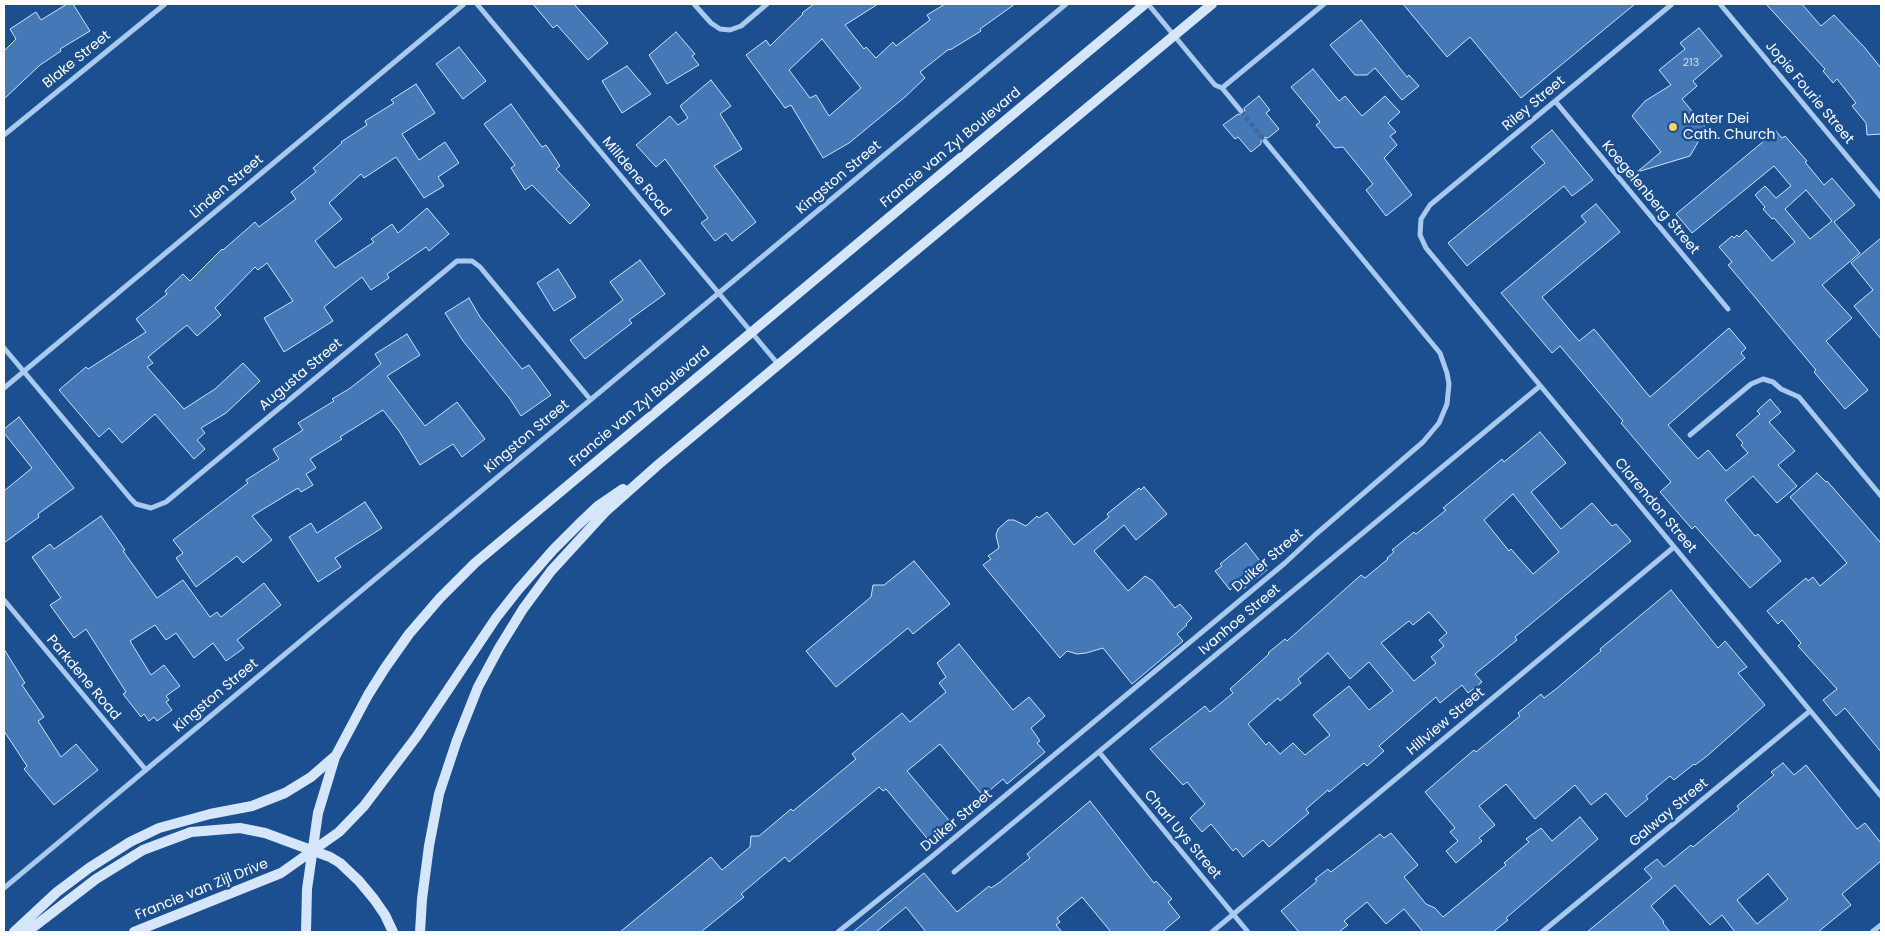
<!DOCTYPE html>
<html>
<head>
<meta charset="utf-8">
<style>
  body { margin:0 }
  #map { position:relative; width:1885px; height:936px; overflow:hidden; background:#1b4f8f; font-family:Poppins,sans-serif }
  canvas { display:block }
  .frame { position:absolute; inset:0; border:5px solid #fff; pointer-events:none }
</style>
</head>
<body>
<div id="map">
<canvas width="1885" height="936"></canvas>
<div class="frame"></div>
</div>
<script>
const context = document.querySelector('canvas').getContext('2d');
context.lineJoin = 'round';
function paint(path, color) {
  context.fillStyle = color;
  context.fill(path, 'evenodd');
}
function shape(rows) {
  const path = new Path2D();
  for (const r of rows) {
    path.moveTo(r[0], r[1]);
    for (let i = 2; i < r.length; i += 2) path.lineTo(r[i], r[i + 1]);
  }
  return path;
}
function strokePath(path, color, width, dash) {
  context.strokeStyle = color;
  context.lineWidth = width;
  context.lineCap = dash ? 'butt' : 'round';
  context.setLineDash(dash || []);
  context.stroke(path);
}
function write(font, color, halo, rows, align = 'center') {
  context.font = font + ' Poppins,sans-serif';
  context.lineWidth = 5;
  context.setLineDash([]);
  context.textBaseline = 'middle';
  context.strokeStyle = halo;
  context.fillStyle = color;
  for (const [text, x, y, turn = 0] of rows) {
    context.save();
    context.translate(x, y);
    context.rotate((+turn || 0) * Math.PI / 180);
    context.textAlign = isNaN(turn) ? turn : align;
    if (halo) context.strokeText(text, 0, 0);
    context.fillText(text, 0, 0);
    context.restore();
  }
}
const building = shape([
  [67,4,73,4,90,31,60,49,61,51,40,65,4,99,4,51,16,39,10,29,36,12,41,20,67,4],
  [533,4,574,4,608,43,588,60,557,25,553,28,533,4],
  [814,4,878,4,845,25,864,49,866,47,876,58,893,42,896,46,930,20,927,15,945,4,1015,4,980,29,981,31,950,50,949,49,920,72,925,78,905,97,849,143,823,158,791,105,785,108,746,55,766,40,770,46,803,14,802,13,814,4],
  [822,39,861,88,829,116,816,95,810,98,789,70,822,39],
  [1403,4,1635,4,1521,98,1470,37,1447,57,1403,4],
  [1766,4,1802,4,1821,26,1834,15,1865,48,1881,68,1881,134,1867,135,1866,123,1852,106,1856,103,1837,79,1833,83,1823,71,1825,69,1766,4],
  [1361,20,1407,77,1409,75,1419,86,1402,100,1375,68,1367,75,1355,75,1330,45,1361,20],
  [1699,28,1722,56,1693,81,1697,86,1682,99,1706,128,1690,156,1637,172,1661,152,1632,116,1645,101,1671,85,1659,70,1685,49,1680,43,1699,28],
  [676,32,695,54,692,56,699,65,667,84,649,55,676,32],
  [459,47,486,81,463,99,436,64,459,47],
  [627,66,651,94,622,113,602,81,627,66],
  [1313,69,1339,101,1345,96,1362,116,1385,96,1400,112,1388,123,1396,132,1390,136,1397,145,1384,158,1412,195,1386,216,1366,190,1373,184,1343,147,1335,148,1316,125,1320,122,1291,87,1313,69],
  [711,80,731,106,720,114,742,149,714,166,756,222,732,241,726,233,715,241,701,223,708,218,665,159,656,167,636,145,670,116,678,125,688,118,680,106,711,80],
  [416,84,435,113,402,134,419,160,445,142,459,163,438,177,444,186,424,198,396,157,364,178,361,174,329,203,342,219,315,241,335,268,374,242,371,239,392,224,398,233,427,208,449,234,429,251,426,247,387,274,389,278,371,290,362,277,324,307,333,321,284,352,264,318,293,301,267,263,258,270,255,267,215,308,221,315,197,336,187,325,148,357,153,363,147,367,184,409,215,389,243,363,260,381,226,413,201,428,205,433,197,440,205,449,194,459,155,414,122,443,109,428,99,437,59,390,86,367,88,369,146,332,136,319,167,294,165,291,183,274,190,281,222,249,223,250,255,222,259,227,296,199,291,192,316,172,313,168,342,143,341,142,367,125,365,121,394,103,391,100,416,84],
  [1259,96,1270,110,1266,113,1279,129,1268,138,1263,137,1261,140,1261,144,1251,152,1238,137,1235,139,1223,125,1238,114,1243,115,1245,112,1244,108,1259,96],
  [511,104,542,147,546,145,560,166,556,169,590,205,570,224,532,185,525,190,511,168,515,165,484,124,511,104],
  [1552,130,1593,180,1572,196,1564,186,1467,266,1448,243,1545,163,1531,147,1552,130],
  [1776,131,1782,138,1785,136,1807,161,1805,162,1824,185,1832,178,1855,205,1834,222,1860,253,1822,285,1852,318,1826,341,1868,390,1845,409,1814,372,1816,370,1728,265,1732,262,1719,247,1732,236,1734,238,1737,235,1739,237,1746,230,1772,261,1795,242,1774,218,1772,219,1763,209,1765,207,1755,195,1765,186,1776,198,1791,186,1774,166,1692,233,1676,214,1776,131],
  [1806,190,1832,221,1810,239,1785,209,1806,190],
  [1596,204,1620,232,1542,297,1579,341,1594,329,1650,397,1729,328,1746,348,1741,353,1745,358,1668,425,1698,459,1708,450,1726,471,1748,453,1741,445,1743,443,1736,435,1760,414,1757,411,1770,399,1781,412,1769,422,1795,451,1778,465,1797,486,1777,503,1753,476,1725,500,1755,536,1758,534,1781,561,1750,588,1695,526,1692,529,1660,492,1671,482,1621,423,1623,421,1560,346,1552,353,1501,293,1586,222,1581,216,1596,204],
  [1881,238,1881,339,1854,306,1873,290,1851,263,1881,238],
  [640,260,665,294,629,320,632,323,585,359,570,340,623,300,610,282,640,260],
  [558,269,576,297,554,311,537,283,558,269],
  [469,298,480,317,522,369,529,365,551,395,521,416,510,399,463,341,445,313,469,298],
  [407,334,420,355,387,376,425,426,457,402,485,439,462,457,453,444,420,465,399,431,383,410,340,437,342,439,310,459,316,468,306,474,313,485,301,492,298,488,252,516,272,540,243,563,237,556,196,587,176,558,183,553,173,540,248,483,246,480,279,459,273,449,303,430,298,423,334,401,332,399,349,389,381,364,375,354,407,334],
  [19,417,74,488,38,514,39,517,4,543,4,491,32,468,4,433,4,429,19,417],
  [1540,432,1566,463,1531,492,1561,529,1592,503,1612,526,1616,524,1631,541,1515,637,1517,640,1475,674,1482,682,1468,693,1462,685,1440,703,1436,697,1379,746,1384,751,1367,766,1364,763,1329,792,1328,790,1306,809,1309,813,1269,847,1263,840,1243,857,1236,848,1233,851,1211,824,1202,832,1190,818,1205,804,1187,782,1183,785,1150,749,1205,706,1210,712,1233,693,1230,689,1269,654,1268,653,1285,639,1287,641,1361,575,1365,578,1388,559,1387,558,1394,552,1392,550,1414,532,1416,534,1446,510,1443,508,1502,459,1504,462,1540,432],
  [1513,494,1559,552,1533,574,1511,549,1509,551,1484,520,1513,494],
  [1429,612,1447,633,1439,640,1444,646,1431,657,1436,663,1414,681,1381,643,1409,621,1413,625,1429,612],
  [1328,653,1350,679,1369,662,1393,691,1369,710,1349,686,1313,715,1330,735,1305,755,1293,743,1280,754,1269,742,1266,745,1248,724,1278,698,1280,701,1301,683,1298,679,1328,653],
  [1817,473,1826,482,1827,481,1881,543,1881,752,1845,708,1836,716,1823,700,1837,689,1798,646,1801,643,1782,620,1778,624,1767,611,1806,578,1808,581,1813,577,1820,586,1847,563,1790,497,1817,473],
  [1144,487,1167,514,1136,540,1124,525,1094,551,1128,591,1145,576,1153,581,1175,608,1180,604,1192,618,1186,624,1187,625,1177,634,1183,641,1132,684,1103,648,1086,653,1077,654,1067,651,1060,658,983,565,991,559,988,556,999,548,996,535,998,529,1008,520,1014,520,1026,526,1037,516,1039,518,1047,512,1074,545,1109,517,1107,514,1139,488,1141,490,1144,487],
  [365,502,382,528,335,558,341,567,318,582,289,537,311,523,317,533,365,502],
  [101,516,125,550,123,551,157,598,183,580,210,617,217,612,221,617,264,583,281,605,237,640,244,648,226,661,213,643,194,658,176,633,166,640,155,625,130,641,151,675,164,665,180,686,166,696,169,700,166,702,172,710,157,721,154,717,149,721,144,714,141,717,123,694,126,692,86,629,74,638,50,605,61,598,32,557,50,544,54,549,101,516],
  [1246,543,1267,570,1242,590,1237,584,1230,590,1215,571,1222,566,1220,564,1246,543],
  [914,561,950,604,913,634,908,628,836,687,806,651,871,597,873,585,884,585,914,561],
  [1671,590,1718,648,1725,641,1747,667,1738,673,1765,705,1707,756,1695,765,1694,764,1674,780,1670,776,1646,796,1648,799,1626,817,1606,793,1591,805,1575,785,1535,819,1506,784,1479,806,1495,825,1479,838,1482,841,1456,863,1446,851,1458,841,1450,832,1455,828,1425,792,1474,750,1476,752,1520,716,1518,713,1541,694,1544,698,1556,689,1601,651,1600,649,1671,590],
  [959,644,1013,710,1029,697,1045,716,1031,728,1040,741,1037,743,1045,752,1007,784,1003,779,983,796,940,744,907,771,953,825,931,843,886,789,883,791,879,787,789,862,785,857,741,894,744,897,701,932,620,932,711,857,722,870,750,847,751,836,759,836,791,809,793,811,856,759,852,754,902,713,910,722,946,692,939,683,946,677,937,663,959,644],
  [4,649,25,683,22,685,44,717,38,721,61,757,76,744,98,770,54,805,24,769,27,766,4,731,4,649],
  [1783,763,1794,775,1806,765,1857,829,1865,823,1881,843,1881,861,1842,894,1851,905,1818,932,1735,932,1722,915,1710,925,1675,885,1651,906,1664,922,1663,923,1670,932,1587,932,1652,878,1644,869,1657,859,1664,867,1691,845,1693,847,1739,809,1737,806,1774,775,1771,772,1783,763],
  [1768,874,1788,899,1757,924,1737,900,1768,874],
  [1090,801,1154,883,1156,881,1172,899,1168,902,1180,917,1162,932,1111,932,1082,897,1057,918,1060,922,1056,925,1062,932,926,932,906,907,876,932,853,932,924,873,957,912,989,886,991,888,1000,882,1030,858,1027,854,1090,801],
  [1580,817,1598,839,1506,918,1508,920,1493,932,1423,932,1404,909,1386,924,1367,902,1344,921,1348,925,1339,932,1299,932,1281,911,1315,883,1317,880,1315,879,1328,869,1331,872,1380,834,1384,838,1391,833,1418,865,1404,877,1426,904,1435,908,1443,917,1506,865,1504,863,1529,842,1526,839,1541,828,1552,841,1580,817]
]);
paint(building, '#4478b7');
strokePath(building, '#cfe3fa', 1);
strokePath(shape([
  [1241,111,1265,141]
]), '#3d69a0', 5, [5, 2.5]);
strokePath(shape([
  [477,4,778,364],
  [694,4,711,23,720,29,730,30,741,26,767,4],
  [1148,4,1215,85,1222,88,1241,111],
  [1672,4,1430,205,1421,219,1420,235,1426,248,1881,796],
  [1720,4,1881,197],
  [1222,88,1324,4],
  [1555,101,1728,309],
  [4,135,165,4],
  [4,348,131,499,136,504,151,508,166,502,457,261,472,261,480,267,590,399],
  [4,388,464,4],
  [1690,435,1751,384,1763,379,1773,382,1781,389,1799,397,1881,496],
  [4,600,146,770],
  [1099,752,1248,932],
  [954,872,1540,386],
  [4,888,1066,4],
  [838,932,929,859,1285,563,1315,535,1423,442,1439,423,1447,404,1449,384,1447,373,1440,353,1265,141],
  [1212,932,1674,547],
  [1542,932,1810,711],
  [1872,932,1881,925]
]), '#a9c9ee', 5);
strokePath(shape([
  [14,932,57,892,89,868,130,842,159,828,210,814,252,806,285,793,311,777,334,757],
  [27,932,96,879,143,850,191,832,240,828,265,833,330,857,340,863,359,881,374,899,385,915,393,932],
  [134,932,281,873,339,832,364,806,417,736,496,618,518,590,553,550,579,524,598,506,623,489],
  [306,932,307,889,318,813,335,757,368,695,385,668,409,634,440,598,475,563,1145,4],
  [420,932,422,899,429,846,439,794,457,740,478,687,499,648,523,609,551,571,605,512,659,464,1212,4]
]), '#d6e6fa', 10);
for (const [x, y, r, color] of [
  [1673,127,5,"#ffd166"]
]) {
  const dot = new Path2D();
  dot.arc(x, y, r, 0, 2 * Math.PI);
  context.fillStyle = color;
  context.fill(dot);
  strokePath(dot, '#1b4f8f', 2);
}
write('11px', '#d0dded', null, [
  ["213",1691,63]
]);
write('14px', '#fff', '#1b4f8f', [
  ["Blake Street",77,60,-39],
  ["Jopie Fourie Street",1809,93,50],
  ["Riley Street",1534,104,-40],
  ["Francie van Zyl Boulevard",951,148,-40],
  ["Milldene Road",636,177,50],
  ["Kingston Street",839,178,-40],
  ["Linden Street",227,187,-40],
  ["Koegelenberg Street",1650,198,50],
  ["Augusta Street",301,375,-40],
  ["Francie van Zyl Boulevard",640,407,-40],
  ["Kingston Street",527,437,-40],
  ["Clarendon Street",1655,506,50],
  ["Duiker Street",1268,561,-41],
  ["Ivanhoe Street",1240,620,-40],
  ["Parkdene Road",83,678,50],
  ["Kingston Street",216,696,-40],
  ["Hillview Street",1446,722,-40],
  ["Galway Street",1669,813,-40],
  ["Duiker Street",957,821,-40],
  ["Charl Uys Street",1182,835,50],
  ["Francie van Zijl Drive",202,890,-22]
]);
write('14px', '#fff', '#1b4f8f', [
  ["Mater Dei",1683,119],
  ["Cath. Church",1683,135]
], 'left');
</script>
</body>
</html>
